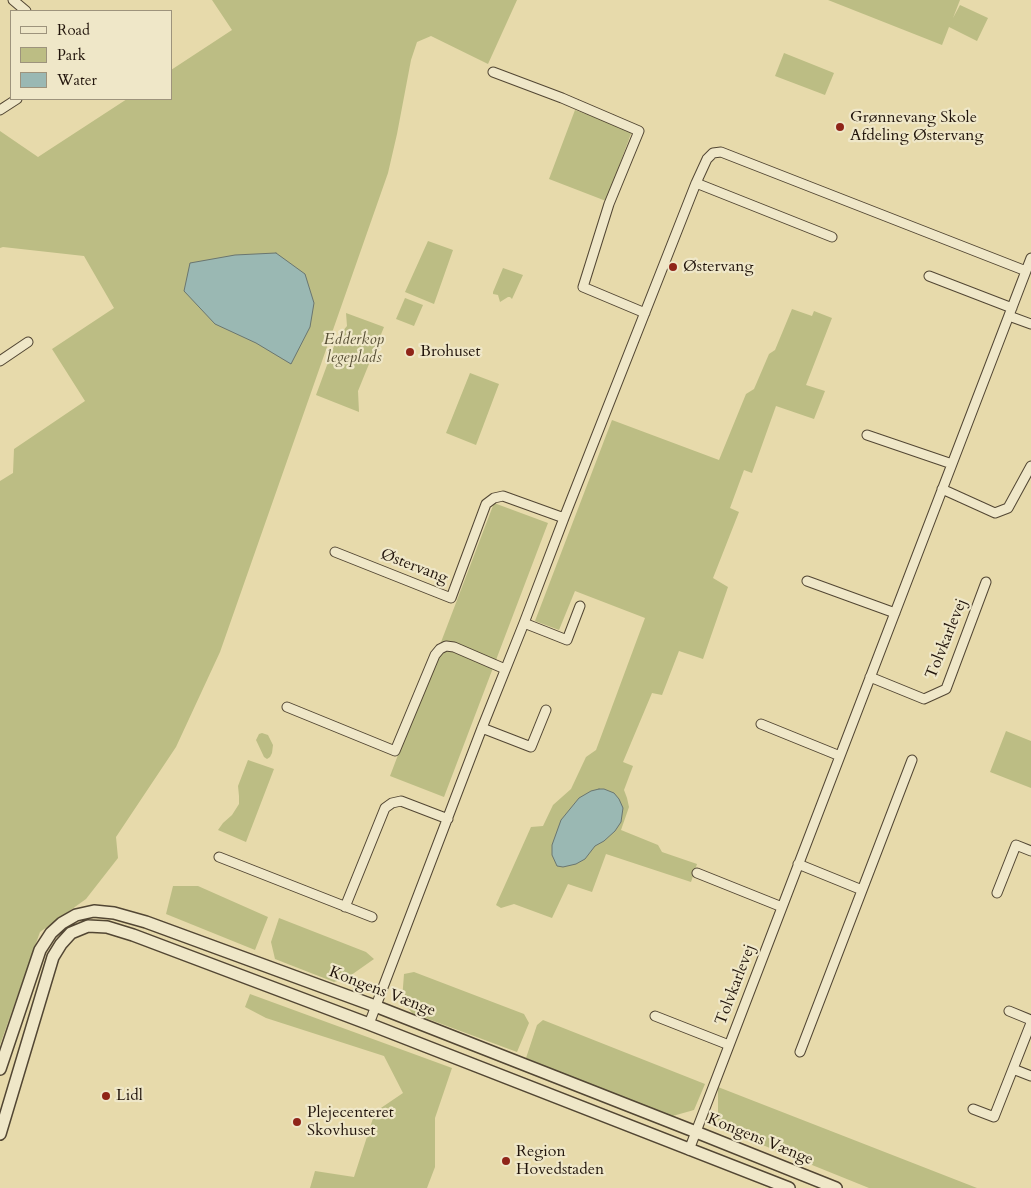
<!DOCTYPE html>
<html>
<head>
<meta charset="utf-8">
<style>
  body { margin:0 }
  #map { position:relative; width:1031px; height:1188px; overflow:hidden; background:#e7daab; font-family:Cardo,serif }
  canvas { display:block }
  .legend { position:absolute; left:10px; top:10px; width:162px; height:90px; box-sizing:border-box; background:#efe7c8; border:1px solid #9d937c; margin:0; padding:6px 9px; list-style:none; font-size:15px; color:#21140b }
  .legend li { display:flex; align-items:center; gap:10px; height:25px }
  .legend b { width:25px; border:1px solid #9d937c }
</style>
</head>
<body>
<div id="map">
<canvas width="1031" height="1188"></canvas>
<ul class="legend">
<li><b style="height:6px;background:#efe7c8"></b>Road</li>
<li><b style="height:14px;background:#bcbd84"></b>Park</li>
<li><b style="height:14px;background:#9ab8b3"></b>Water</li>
</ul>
</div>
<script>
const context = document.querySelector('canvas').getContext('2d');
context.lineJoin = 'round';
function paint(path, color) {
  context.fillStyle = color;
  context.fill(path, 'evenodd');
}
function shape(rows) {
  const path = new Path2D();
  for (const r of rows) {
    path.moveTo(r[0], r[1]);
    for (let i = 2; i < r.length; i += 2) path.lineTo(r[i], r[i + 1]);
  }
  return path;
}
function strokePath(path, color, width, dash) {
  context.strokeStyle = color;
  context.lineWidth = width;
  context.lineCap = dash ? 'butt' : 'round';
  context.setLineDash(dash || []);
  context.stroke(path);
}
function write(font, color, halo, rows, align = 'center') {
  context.font = font + ' Cardo,serif';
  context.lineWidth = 4.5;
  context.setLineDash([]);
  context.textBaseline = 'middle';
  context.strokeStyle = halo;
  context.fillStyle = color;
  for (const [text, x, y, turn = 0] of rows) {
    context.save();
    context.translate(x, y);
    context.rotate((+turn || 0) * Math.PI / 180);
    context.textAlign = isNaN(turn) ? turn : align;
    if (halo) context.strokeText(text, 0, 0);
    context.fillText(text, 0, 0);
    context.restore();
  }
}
paint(shape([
  [212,0,517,0,488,64,431,36,417,42,411,60,397,134,388,173,220,652,176,747,116,837,118,858,86,899,40,932,0,1045,0,481,13,473,14,449,85,401,52,349,114,308,84,256,3,247,0,248,0,131,38,157,127,99,171,99,171,70,232,30],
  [828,0,960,0,953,18,960,5,988,18,977,41,949,27,942,45],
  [784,53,834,73,825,95,775,76],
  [575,110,632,131,606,201,549,179],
  [428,241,453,250,434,304,405,292],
  [503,268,523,275,512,299,510,297,508,297,500,302,498,295,493,294,493,292],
  [405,298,423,305,414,326,396,319],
  [792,309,812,316,814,311,832,318,806,385,825,391,814,419,776,406,752,473,744,470,730,508,739,512,713,578,728,587,703,659,679,651,662,695,652,693,623,762,633,766,624,790,627,798,629,807,621,830,658,845,662,852,697,864,691,882,606,854,592,892,568,884,552,918,514,904,501,908,496,905,531,827,543,826,553,805,571,789,586,757,596,750,645,618,575,591,559,630,535,621,612,420,719,460,746,394,754,389,769,354,775,350],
  [346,313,384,327,358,391,359,412,316,395,337,338,347,326],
  [470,373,499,384,476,445,446,433],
  [494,503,548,523,444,797,390,776],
  [1006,731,1031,741,1031,788,990,772],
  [262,733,268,735,273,745,272,753,270,757,267,759,264,757,256,740,259,734],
  [248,760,274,769,246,842,218,830,223,823,232,815,239,804,239,796,238,786],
  [173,886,198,886,268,917,255,950,166,914],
  [279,918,366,952,374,959,347,978,334,982,275,959,271,942],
  [414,972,524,1014,529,1023,517,1052,412,1013,402,1000,404,974],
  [250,994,452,1068,435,1118,435,1167,427,1188,310,1188,315,1171,354,1177,375,1112,403,1093,384,1056,266,1018,245,1007],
  [543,1020,705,1084,694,1110,669,1117,526,1058,537,1025],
  [718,1087,977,1188,869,1188,718,1127]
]), '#bcbd84');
const water = shape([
  [276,253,305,274,314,303,310,327,291,364,256,343,215,324,184,291,190,263,235,255,276,253],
  [599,789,604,789,614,793,619,799,623,808,621,822,615,831,604,841,595,846,585,859,576,864,563,867,557,866,552,855,552,845,561,820,579,798,591,791,599,789]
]);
paint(water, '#9ab8b3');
strokePath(water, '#6a7670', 1);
const minor = shape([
  [13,0,26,11],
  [493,72,562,98,639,131,609,204,583,287,645,313],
  [0,110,17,99],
  [696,183,832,237],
  [929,276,1012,308],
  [1009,316,1031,324],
  [0,361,28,342],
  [867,435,952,464],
  [942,489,995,513,1008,508,1031,466],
  [335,552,451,598,486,504,494,498,503,496,564,518],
  [807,581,895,613],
  [524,623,567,640,580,606],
  [870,677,924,699,946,689,986,582],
  [287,707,395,751,435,655,440,649,446,646,454,647,505,669],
  [761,724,840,756],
  [482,728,531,747,546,710],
  [219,857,372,917],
  [798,864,862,890],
  [697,873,782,907],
  [997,893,1016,845,1031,851],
  [345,907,385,808,392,803,401,801,448,819],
  [1009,1011,1031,1020],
  [655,1016,729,1045],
  [369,1024,482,728,524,623,564,518,696,183,707,159,713,153,721,152,1026,271],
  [800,1052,912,760],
  [1013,1069,1031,1076],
  [973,1109,994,1117,1031,1023],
  [689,1150,1031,258]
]);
const tertiary = shape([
  [0,1069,40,950,51,933,62,923,76,915,94,911,114,913,146,922,375,1006,696,1132,836,1188],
  [0,1134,53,957,61,944,71,933,88,926,107,927,133,935,369,1024,789,1188]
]);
strokePath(minor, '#524633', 11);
strokePath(tertiary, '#524633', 14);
strokePath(minor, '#efe7c8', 9);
strokePath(tertiary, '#efe7c8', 11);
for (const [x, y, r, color] of [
  [840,127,5,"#8f2418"],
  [673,267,5,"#8f2418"],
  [410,352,5,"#8f2418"],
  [106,1096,5,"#8f2418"],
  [297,1122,5,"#8f2418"],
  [506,1161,5,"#8f2418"]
]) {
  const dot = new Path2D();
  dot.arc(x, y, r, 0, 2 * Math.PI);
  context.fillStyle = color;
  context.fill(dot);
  strokePath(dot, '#efe7c8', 2);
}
write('16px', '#21140b', '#efe7c8', [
  ["Grønnevang Skole",850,118],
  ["Afdeling Østervang",850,136],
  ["Østervang",683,267],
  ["Brohuset",420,352],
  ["Lidl",116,1096],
  ["Plejecenteret",307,1113],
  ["Skovhuset",307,1131],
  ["Region",516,1152],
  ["Hovedstaden",516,1170]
], 'left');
write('italic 16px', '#574f35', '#efe7c8', [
  ["Edderkop",354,340],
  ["legeplads",354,358]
]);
write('16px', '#21140b', '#efe7c8', [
  ["Østervang",414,567,21],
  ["Tolvkarlevej",947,639,-68],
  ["Tolvkarlevej",736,985,-69],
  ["Kongens Vænge",382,992,21],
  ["Kongens Vænge",760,1140,22]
]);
</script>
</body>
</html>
